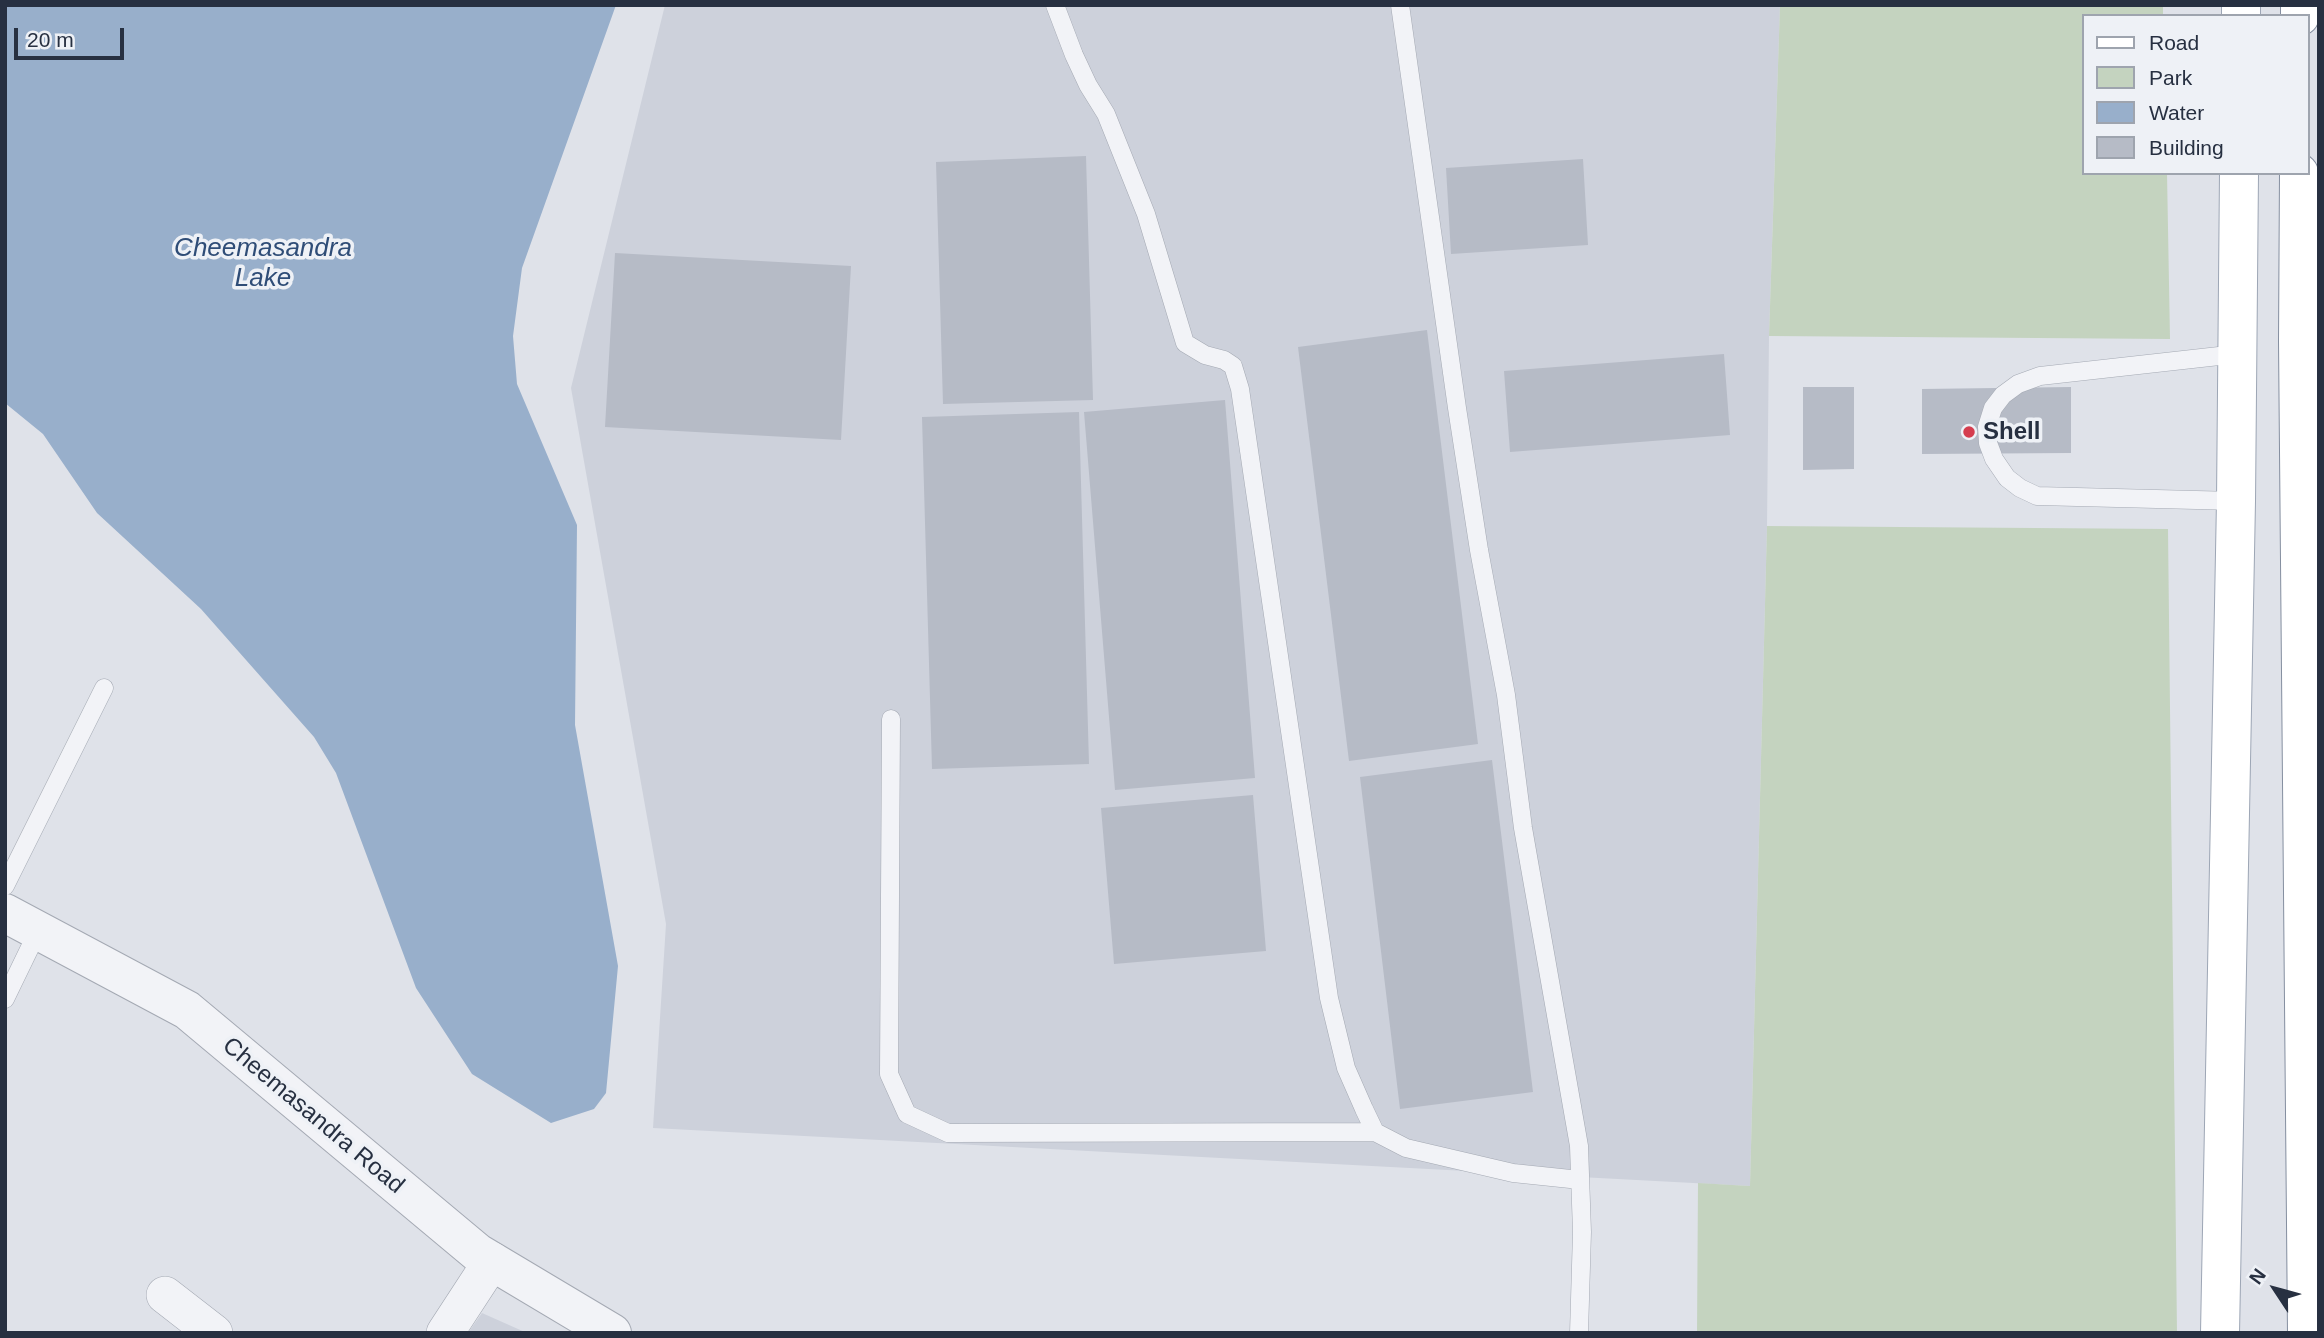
<!DOCTYPE html>
<html>
<head>
<meta charset="utf-8">
<style>
  body { margin:0 }
  #map { position:relative; width:2324px; height:1338px; overflow:hidden; background:#dfe2e9; font-family:Arial,sans-serif }
  canvas { display:block }
  .frame { position:absolute; inset:0; border:7px solid #273041; pointer-events:none }
  .legend { position:absolute; left:2082px; top:14px; width:228px; height:161px; box-sizing:border-box; background:#eef1f6; border:2px solid #9ea4ae; margin:0; padding:9px 12px; list-style:none; font-size:21px; color:#273041 }
  .legend li { display:flex; align-items:center; gap:14px; height:35px }
  .legend b { width:35px; border:2px solid #9ea4ae }
  .north { position:absolute; left:2240px; top:1254px; width:70px; height:70px; -webkit-text-stroke:5px #eef1f6; paint-order:stroke; rotate:306deg; font-size:19px; font-weight:700; line-height:28px; text-align:center; color:#273041 }
  .north::after { content:''; display:block; margin:auto; width:24px; height:32px; background:#273041; clip-path:polygon(50% 0,100% 100%,50% 72%,0 100%) }
  .scale { position:absolute; left:14px; top:28px; width:110px; height:32px; box-sizing:border-box; border:4px solid #273041; border-top:0; padding-left:9px; font-size:21px; line-height:24px; white-space:nowrap; color:#273041; -webkit-text-stroke:5px #eef1f6; paint-order:stroke }
</style>
</head>
<body>
<div id="map">
<canvas width="2324" height="1338"></canvas>
<div class="frame"></div>
<ul class="legend">
<li><b style="height:9px;background:#fff"></b>Road</li>
<li><b style="height:19px;background:#c4d3bf"></b>Park</li>
<li><b style="height:19px;background:#98afcb"></b>Water</li>
<li><b style="height:19px;background:#b6bbc6"></b>Building</li>
</ul>
<div class="north">N</div>
<div class="scale">20 m</div>
</div>
<script>
const context = document.querySelector('canvas').getContext('2d');
context.lineJoin = 'round';
function paint(path, color) {
  context.fillStyle = color;
  context.fill(path, 'evenodd');
}
function shape(rows) {
  const path = new Path2D();
  for (const r of rows) {
    path.moveTo(r[0], r[1]);
    for (let i = 2; i < r.length; i += 2) path.lineTo(r[i], r[i + 1]);
  }
  return path;
}
function strokePath(path, color, width, dash) {
  context.strokeStyle = color;
  context.lineWidth = width;
  context.lineCap = dash ? 'butt' : 'round';
  context.setLineDash(dash || []);
  context.stroke(path);
}
function write(font, color, halo, rows, align = 'center') {
  context.font = font + ' Arial,sans-serif';
  context.lineWidth = 7;
  context.setLineDash([]);
  context.textBaseline = 'middle';
  context.strokeStyle = halo;
  context.fillStyle = color;
  for (const [text, x, y, turn = 0] of rows) {
    context.save();
    context.translate(x, y);
    context.rotate((+turn || 0) * Math.PI / 180);
    context.textAlign = isNaN(turn) ? turn : align;
    if (halo) context.strokeText(text, 0, 0);
    context.fillText(text, 0, 0);
    context.restore();
  }
}
paint(shape([
  [665,5,1780,5,1769,336,1767,526,1750,1186,653,1128,666,924,571,388],
  [482,1313,527,1333,468,1333]
]), '#cdd1db');
paint(shape([
  [1780,5,2163,5,2163,16,2084,16,2084,173,2167,173,2170,339,1769,336],
  [1767,526,2168,529,2177,1333,1697,1333,1698,1183,1750,1186]
]), '#c4d3bf');
paint(shape([
  [5,5,616,5,522,268,513,336,517,384,577,525,575,725,618,966,606,1093,594,1109,551,1123,472,1074,416,988,336,773,314,737,201,609,97,513,43,434,5,403]
]), '#98afcb');
paint(shape([
  [1086,156,1093,400,943,404,936,162],
  [1583,159,1588,245,1451,254,1446,168],
  [615,253,851,266,841,440,605,427],
  [1427,330,1478,744,1349,761,1298,347],
  [1724,354,1730,435,1510,452,1504,371],
  [1803,387,1854,387,1854,469,1803,470],
  [2071,387,2071,453,1922,454,1922,389],
  [1225,400,1255,778,1115,790,1084,412],
  [1079,412,1089,764,932,769,922,417],
  [1492,760,1533,1092,1400,1109,1360,777],
  [1253,795,1266,951,1114,964,1101,808]
]), '#b6bbc6');
const service = shape([
  [1055,5,1074,55,1088,85,1106,114,1146,214,1185,343,1205,355,1224,360,1233,366,1240,389,1329,998,1346,1068,1364,1109,1375,1132,1406,1148,1513,1173,1580,1180],
  [1400,5,1457,408,1479,550,1506,695,1523,828,1579,1146,1582,1232,1579,1333],
  [2236,501,2037,496,2020,488,2007,478,1994,459,1988,443,1987,427,1993,408,2003,395,2018,384,2040,376,2237,354],
  [891,719,889,1074,907,1114,948,1133,1375,1132],
  [5,886,104,688],
  [5,999,38,931]
]);
const minor = shape([
  [165,1295,214,1333],
  [445,1333,492,1261]
]);
const tertiary = shape([
  [5,913,187,1010,478,1253,612,1333]
]);
const primary = shape([
  [2241,16,2241,5],
  [2220,1333,2236,501,2239,173]
]);
const trunk = shape([
  [2300,16,2300,5],
  [2299,173,2298,341,2307,1333]
]);
strokePath(service, '#a4a9b3', 19);
strokePath(minor, '#a4a9b3', 38);
strokePath(tertiary, '#a4a9b3', 40);
strokePath(primary, '#9da6b5', 40);
strokePath(trunk, '#858fa0', 40);
strokePath(service, '#f2f3f7', 18);
strokePath(minor, '#f2f3f7', 37);
strokePath(tertiary, '#f2f3f7', 38);
strokePath(primary, '#fff', 38);
strokePath(trunk, '#fff', 38);
for (const [x, y, r, color] of [
  [1969,432,7,"#d53d4f"]
]) {
  const dot = new Path2D();
  dot.arc(x, y, r, 0, 2 * Math.PI);
  context.fillStyle = color;
  context.fill(dot);
  strokePath(dot, '#eef1f6', 2.5);
}
write('bold 24px', '#273041', '#eef1f6', [
  ["Shell",1983,432]
], 'left');
write('24px', '#273041', '#eef1f6', [
  ["Cheemasandra Road",313,1116,40]
]);
write('italic 26px', '#2f4d77', '#eef1f6', [
  ["Cheemasandra",263,249],
  ["Lake",263,279]
]);
</script>
</body>
</html>
